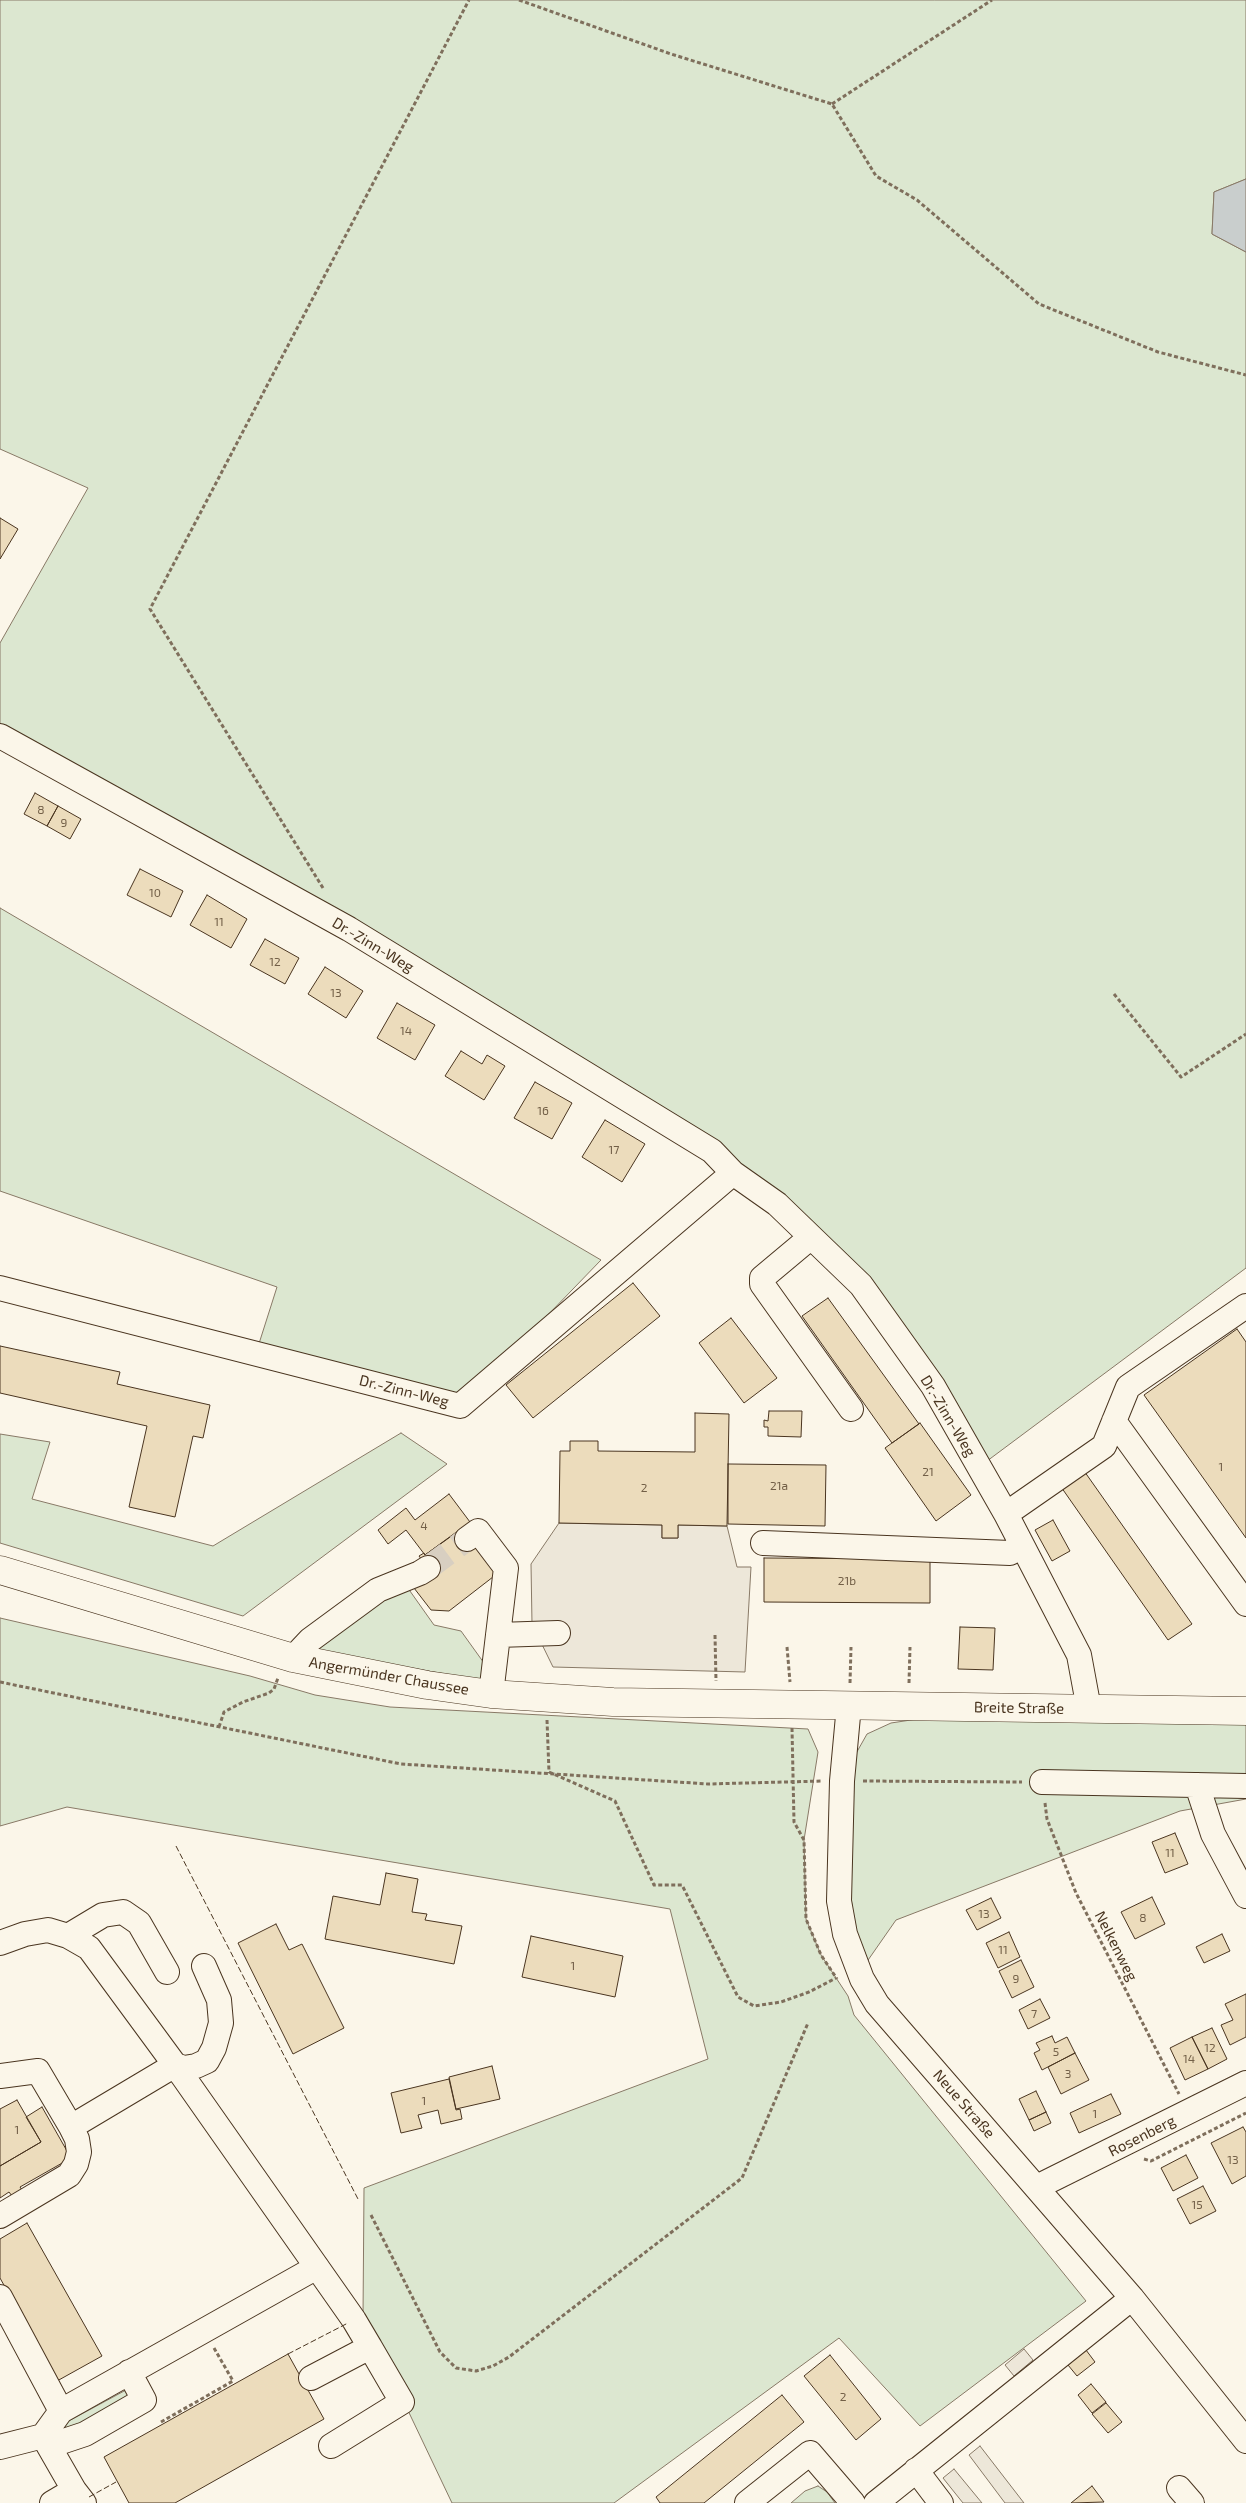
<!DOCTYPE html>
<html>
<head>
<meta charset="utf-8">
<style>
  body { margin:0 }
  canvas { display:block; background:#fbf6e9 }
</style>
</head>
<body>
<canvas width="1246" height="2503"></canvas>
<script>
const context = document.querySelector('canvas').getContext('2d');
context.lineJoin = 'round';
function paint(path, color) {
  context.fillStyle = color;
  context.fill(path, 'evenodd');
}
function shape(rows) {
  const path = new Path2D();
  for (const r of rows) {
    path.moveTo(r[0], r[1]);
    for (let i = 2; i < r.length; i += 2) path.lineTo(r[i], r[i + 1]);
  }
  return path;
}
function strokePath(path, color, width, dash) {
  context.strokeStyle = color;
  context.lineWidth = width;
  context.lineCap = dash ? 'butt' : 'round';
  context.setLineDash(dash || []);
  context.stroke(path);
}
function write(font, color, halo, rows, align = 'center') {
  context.font = font + ' "Exo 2",sans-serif';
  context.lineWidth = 4;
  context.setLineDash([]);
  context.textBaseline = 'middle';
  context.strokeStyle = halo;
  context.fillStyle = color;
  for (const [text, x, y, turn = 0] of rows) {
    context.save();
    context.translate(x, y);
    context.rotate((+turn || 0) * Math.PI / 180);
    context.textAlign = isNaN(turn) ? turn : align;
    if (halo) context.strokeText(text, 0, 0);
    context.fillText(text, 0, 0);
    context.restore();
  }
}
const green = shape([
  [0,0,1246,0,1246,179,1214,192,1212,234,1246,252,1246,1268,979,1467,861,1285,712,1151,0,736,0,643,88,488,0,449,0,0],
  [0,908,601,1260,460,1406,256,1353,277,1287,0,1191,0,908],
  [401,1433,447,1464,243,1616,0,1543,0,1434,50,1442,32,1499,213,1546,401,1433],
  [405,1584,434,1625,461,1631,489,1670,479,1680,321,1652,317,1642,405,1584],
  [0,1618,250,1676,315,1695,390,1707,808,1729,818,1752,804,1840,806,1919,821,1955,848,1996,854,2015,1086,2301,920,2426,839,2338,614,2503,452,2503,363,2316,364,2188,708,2059,670,1909,67,1807,0,1826,0,1618],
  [924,1718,1246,1721,1246,1799,1180,1811,896,1920,866,1963,854,1932,847,1847,854,1757,867,1734,891,1723,924,1718],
  [126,2390,131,2401,63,2431,65,2423,126,2390],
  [818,2486,827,2492,835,2503,791,2503,805,2491,818,2486]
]);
paint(green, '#dce7d0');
strokePath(green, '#887966', 1);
const parking = shape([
  [559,1523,662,1525,662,1538,678,1538,678,1525,727,1526,737,1567,751,1567,745,1672,553,1667,532,1624,531,1564,559,1523],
  [1024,2349,1033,2360,1014,2376,1005,2365,1024,2349],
  [980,2446,1024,2503,1005,2503,969,2455,980,2446],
  [954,2469,982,2503,963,2503,943,2478,954,2469]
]);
paint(parking, '#ede7d9');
strokePath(parking, '#887966', 1);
const water = shape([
  [1246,179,1246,252,1212,234,1214,192,1246,179]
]);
paint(water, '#c9cecd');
strokePath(water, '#887966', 1);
const building = shape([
  [0,518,18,529,0,559,0,518],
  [35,793,58,806,47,826,24,814,35,793],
  [58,806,81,819,70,839,47,826,58,806],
  [140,869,183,891,171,917,127,895,140,869],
  [207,895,247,919,231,948,190,925,207,895],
  [265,939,299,958,285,984,250,965,265,939],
  [325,967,363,991,346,1018,308,994,325,967],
  [397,1003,435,1025,415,1060,377,1038,397,1003],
  [461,1051,482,1064,487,1055,505,1066,484,1100,445,1076,461,1051],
  [535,1082,572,1103,552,1139,514,1118,535,1082],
  [605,1120,645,1144,622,1182,582,1157,605,1120],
  [633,1283,660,1316,533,1418,506,1385,633,1283],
  [828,1298,919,1424,892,1443,802,1316,828,1298],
  [731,1318,777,1378,744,1403,699,1343,731,1318],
  [1237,1329,1246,1342,1246,1538,1144,1395,1237,1329],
  [0,1346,120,1372,117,1384,210,1405,203,1438,193,1436,175,1517,129,1507,147,1426,0,1393,0,1346],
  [769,1411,802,1411,801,1437,768,1436,768,1427,764,1427,764,1420,768,1421,769,1411],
  [695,1413,729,1414,727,1526,678,1525,678,1538,662,1538,662,1525,559,1523,560,1451,570,1451,570,1441,598,1441,598,1451,695,1452,695,1413],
  [920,1423,971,1495,936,1521,885,1448,920,1423],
  [728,1464,826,1465,825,1526,728,1524,728,1464],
  [1082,1468,1192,1624,1168,1640,1059,1484,1082,1468],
  [449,1494,470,1522,425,1555,406,1530,388,1544,378,1530,406,1508,415,1520,449,1494],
  [1053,1520,1070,1551,1052,1561,1035,1530,1053,1520],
  [460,1530,467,1539,502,1570,449,1611,431,1610,414,1588,432,1574,419,1556,424,1553,425,1555,460,1530],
  [764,1558,930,1559,930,1603,764,1602,764,1558],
  [960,1627,995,1628,993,1670,958,1669,960,1627],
  [1175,1833,1188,1864,1165,1873,1152,1842,1175,1833],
  [386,1873,418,1879,412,1912,427,1914,425,1920,462,1926,454,1964,325,1939,333,1896,380,1905,386,1873],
  [1152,1897,1165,1924,1135,1939,1121,1912,1152,1897],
  [991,1898,1001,1918,977,1930,966,1910,991,1898],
  [276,1924,289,1950,302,1944,344,2028,293,2054,238,1943,276,1924],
  [1009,1932,1020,1957,998,1968,986,1943,1009,1932],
  [1222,1934,1230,1951,1204,1963,1196,1947,1222,1934],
  [531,1936,623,1956,615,1997,522,1977,531,1936],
  [1021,1960,1034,1987,1012,1998,999,1971,1021,1960],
  [1246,1994,1246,2037,1230,2045,1221,2025,1233,2020,1225,2004,1246,1994],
  [1040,1999,1050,2018,1028,2029,1019,2010,1040,1999],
  [1212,2028,1227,2059,1208,2069,1192,2037,1212,2028],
  [1052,2036,1055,2043,1067,2037,1075,2053,1042,2070,1034,2053,1040,2050,1036,2043,1052,2036],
  [1192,2037,1208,2069,1185,2080,1170,2048,1192,2037],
  [1075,2053,1089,2080,1061,2094,1048,2067,1075,2053],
  [492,2066,500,2099,456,2109,449,2077,492,2066],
  [449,2079,456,2110,460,2109,462,2119,441,2124,438,2110,418,2115,422,2128,401,2133,391,2093,449,2079],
  [1036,2091,1046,2112,1029,2120,1019,2099,1036,2091],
  [1111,2094,1121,2114,1079,2133,1070,2113,1111,2094],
  [17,2100,41,2142,0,2166,0,2109,17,2100],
  [42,2107,71,2158,20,2187,22,2190,12,2196,9,2192,0,2198,0,2166,41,2142,26,2117,42,2107],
  [1046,2112,1051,2123,1034,2131,1029,2120,1046,2112],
  [1243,2127,1246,2132,1246,2176,1232,2184,1211,2143,1243,2127],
  [1186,2155,1198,2178,1173,2191,1161,2168,1186,2155],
  [1203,2186,1216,2211,1190,2224,1177,2199,1203,2186],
  [27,2223,102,2356,57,2381,0,2278,0,2239,27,2223],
  [1086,2350,1095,2362,1077,2376,1068,2365,1086,2350],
  [288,2354,324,2419,175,2503,129,2503,104,2457,288,2354],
  [830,2355,881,2419,856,2440,804,2376,830,2355],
  [1091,2384,1106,2402,1092,2413,1078,2395,1091,2384],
  [782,2395,804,2422,704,2503,660,2503,656,2497,782,2395],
  [1106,2403,1122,2422,1108,2433,1092,2414,1106,2403],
  [1092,2486,1104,2502,1071,2503,1092,2486]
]);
paint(building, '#ecdcbc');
strokePath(building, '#4a3520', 1);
strokePath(shape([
  [428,1568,467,1539]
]), '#d8cfc1', 24, [24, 12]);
const minor = shape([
  [0,736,349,929,712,1151,733,1173,777,1204,861,1285,933,1386,1006,1514,1079,1655,1089,1709],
  [811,1237,762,1278,762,1284,851,1409],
  [0,1288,460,1406,733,1173],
  [1114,1421,1246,1604],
  [1006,1514,1104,1446,1128,1387,1246,1306],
  [467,1539,478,1531,506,1568,491,1694],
  [763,1543,1010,1553,1022,1546],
  [498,1635,558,1633],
  [293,1658,310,1640,378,1590,420,1573,428,1568],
  [849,1705,842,1781,839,1901,845,1934,862,1979,877,2004,1132,2298,1246,2441],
  [1042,1782,1246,1786],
  [1197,1785,1213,1834,1246,1896],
  [68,1936,103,1915,123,1912,139,1923,167,1972],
  [0,1943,25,1934,48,1930,68,1936,89,1948,175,2065,71,2127,38,2071,0,2076],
  [175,2065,354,2320,370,2347,311,2378],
  [175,2065,184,2068,196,2066,207,2061,214,2048,221,2023,219,2000,204,1966],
  [1037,2187,1246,2083],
  [0,2216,69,2175,76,2164,79,2152,77,2139,71,2127],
  [0,2297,61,2411,43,2436,74,2490,84,2503],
  [61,2411,317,2267],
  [49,2446,85,2434,144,2400,129,2372],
  [331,2446,402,2402,370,2347],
  [0,2447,43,2436],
  [916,2470,941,2503],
  [1179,2488,1192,2503],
  [52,2503,74,2490],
  [747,2503,810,2453,853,2503],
  [876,2503,1132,2298]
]);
const major = shape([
  [0,1570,293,1658,427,1685,491,1694,613,1702,1246,1711]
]);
strokePath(minor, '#4a3520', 26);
strokePath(major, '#4a3520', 29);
strokePath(shape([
  [519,0,671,54,832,104,876,176,917,200,1039,304,1158,352,1246,375],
  [832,104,992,0],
  [323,888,150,609,469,0],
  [1114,994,1181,1077,1246,1034],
  [715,1635,716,1681],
  [787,1647,790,1682],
  [0,1682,401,1764,708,1784,822,1781],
  [850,1683,851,1647],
  [909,1683,910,1647],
  [547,1720,549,1772,615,1801,654,1885,682,1885,738,1997,754,2006,781,2002,809,1992,836,1978],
  [219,1727,224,1712,243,1702,269,1693,274,1689,278,1678],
  [792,1728,794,1822,804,1840,806,1919,821,1955,837,1979],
  [863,1781,1022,1782],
  [1045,1803,1047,1819,1076,1893,1179,2094],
  [1144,2159,1151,2161,1246,2113],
  [371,2215,440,2352,456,2368,476,2371,493,2366,509,2357,742,2178,808,2023],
  [161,2422,233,2381,214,2348]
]), '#7f6f5c', 3, [4, 2.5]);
strokePath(minor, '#fbf6e9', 24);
strokePath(major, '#fbf6e9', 28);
strokePath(shape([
  [176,1846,358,2199],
  [288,2354,348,2323],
  [89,2497,116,2482]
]), '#4a3520', 1, [6, 2.5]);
write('12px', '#725f47', null, [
  ["8",41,810],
  ["9",64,823],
  ["10",155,893],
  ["11",219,922],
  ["12",275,962],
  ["13",336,993],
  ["14",406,1031],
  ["16",543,1111],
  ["17",614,1150],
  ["1",1221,1467],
  ["21",928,1472],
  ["21a",779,1486],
  ["2",644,1488],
  ["4",424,1526],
  ["21b",847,1581],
  ["11",1170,1853],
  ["13",984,1914],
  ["8",1143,1918],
  ["11",1003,1950],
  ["1",573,1966],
  ["9",1016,1979],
  ["7",1034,2014],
  ["12",1210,2048],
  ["5",1056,2052],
  ["14",1189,2059],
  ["3",1068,2074],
  ["1",424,2101],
  ["1",1095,2114],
  ["1",17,2130],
  ["13",1233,2160],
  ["15",1197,2205],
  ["2",843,2397]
]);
write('15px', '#4a3520', '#fbf6e9', [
  ["Dr.-Zinn-Weg",373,945,31],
  ["Dr.-Zinn-Weg",404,1391,14],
  ["Dr.-Zinn-Weg",948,1416,59],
  ["Angermünder Chaussee",389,1676,10],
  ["Breite Straße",1019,1708,1],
  ["Nelkenweg",1116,1946,63],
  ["Neue Straße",964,2104,49],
  ["Rosenberg",1142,2136,-27]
]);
</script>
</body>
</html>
